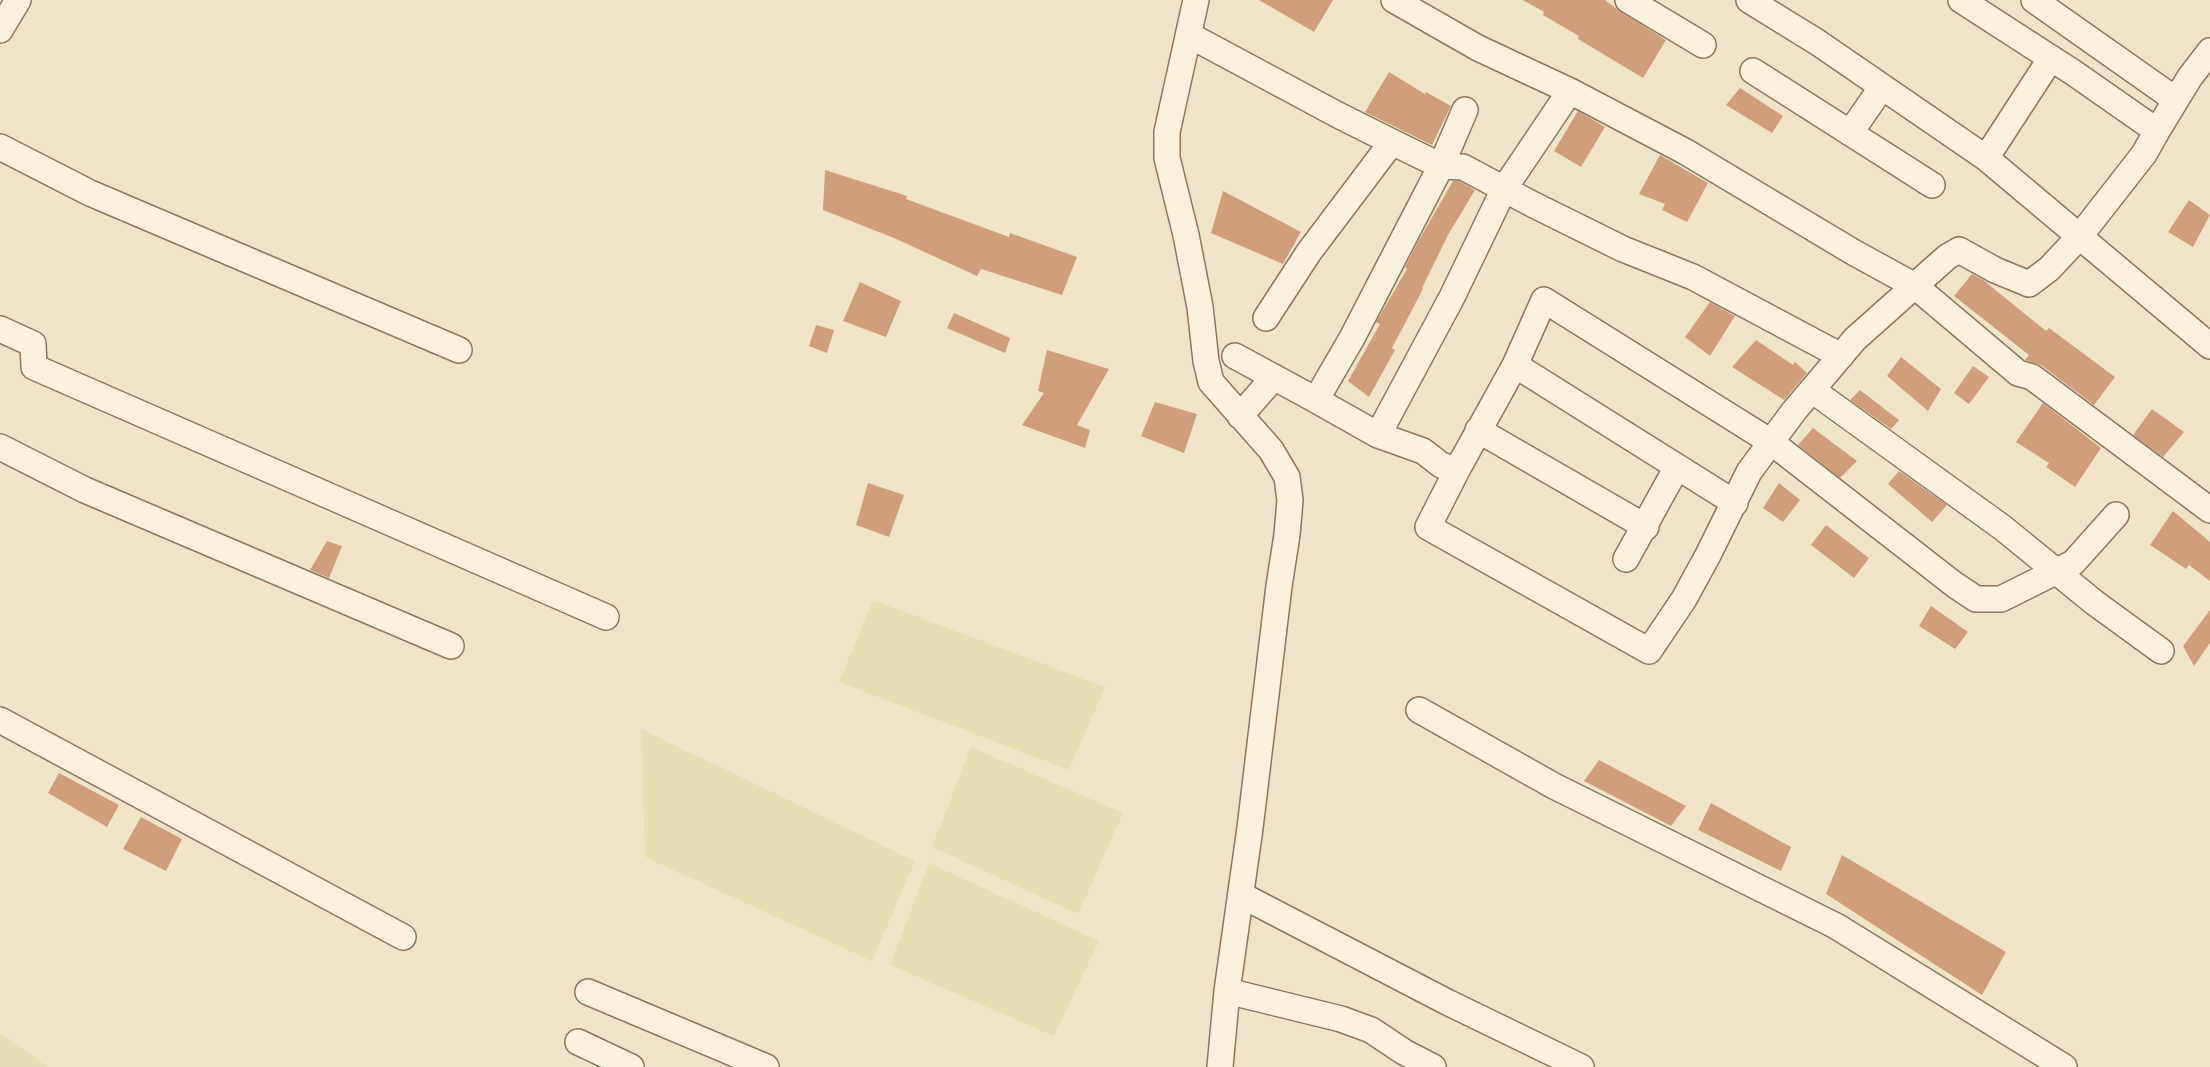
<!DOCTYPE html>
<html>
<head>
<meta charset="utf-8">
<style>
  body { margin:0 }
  canvas { display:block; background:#f0e4c8 }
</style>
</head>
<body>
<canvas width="2210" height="1067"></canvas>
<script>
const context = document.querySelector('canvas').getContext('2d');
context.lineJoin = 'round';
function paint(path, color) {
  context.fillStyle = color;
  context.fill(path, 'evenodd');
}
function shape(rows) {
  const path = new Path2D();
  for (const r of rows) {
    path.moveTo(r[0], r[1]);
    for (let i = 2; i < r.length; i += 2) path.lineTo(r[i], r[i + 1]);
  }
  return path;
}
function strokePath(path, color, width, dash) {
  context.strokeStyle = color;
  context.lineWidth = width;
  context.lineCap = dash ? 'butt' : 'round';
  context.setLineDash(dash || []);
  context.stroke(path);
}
paint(shape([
  [873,600,1105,687,1069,770,839,682],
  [641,729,915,861,872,961,645,857],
  [971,747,1123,813,1078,914,932,847],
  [929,863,1099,941,1054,1036,890,965],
  [0,1033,48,1067,0,1067]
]), '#e6deb5');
paint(shape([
  [1259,0,1333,0,1314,32],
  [1523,0,1605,0,1621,12,1666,40,1643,78,1578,39,1579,36,1543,15,1544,12],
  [1389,72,1425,94,1426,92,1451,106,1432,145,1365,112],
  [1740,88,1783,116,1772,133,1726,105],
  [1578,111,1605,127,1581,167,1554,151],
  [1660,155,1708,183,1687,222,1662,210,1665,204,1639,194],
  [825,170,907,196,906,199,1009,237,1010,233,1077,257,1062,295,981,269,977,276,894,238,823,210],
  [1453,181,1459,181,1475,190,1448,235,1422,288,1423,289,1392,348,1395,350,1369,397,1348,381,1380,324,1376,322,1407,269,1405,267,1419,240],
  [1223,191,1301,232,1283,264,1211,233],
  [2189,200,2210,215,2193,247,2168,232],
  [1972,274,1983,280,2046,331,2049,328,2115,377,2094,405,2041,365,2025,360,2029,355,1954,296],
  [860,282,901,301,886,337,843,321],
  [1710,302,1735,316,1710,356,1685,337],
  [954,313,1010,338,1005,353,947,328],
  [816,325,834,330,827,353,809,346],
  [1756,340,1793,365,1795,362,1807,373,1784,400,1732,367],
  [1047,350,1109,369,1077,425,1090,430,1085,448,1022,425,1044,393,1038,391],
  [1901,357,1941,389,1928,411,1887,376],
  [1973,366,1989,377,1969,404,1954,393],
  [1860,390,1899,420,1891,429,1850,400],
  [1155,402,1197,414,1184,453,1141,436],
  [2043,403,2101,448,2075,487,2046,467,2049,463,2016,442],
  [2152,409,2184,432,2163,457,2133,435],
  [1813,428,1857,461,1840,478,1798,445],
  [1899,471,1947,505,1932,522,1888,484],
  [868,483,904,495,889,537,856,525],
  [1779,483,1800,500,1783,522,1763,508],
  [2173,511,2210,542,2210,581,2189,565,2186,569,2150,545],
  [1826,525,1869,558,1854,578,1811,545],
  [327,541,342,546,329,578,310,570],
  [1931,606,1968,632,1955,649,1919,626],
  [2210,610,2210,643,2194,666,2183,646],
  [1599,760,1686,806,1671,826,1584,781],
  [59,773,119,805,107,827,48,793],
  [1711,803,1791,847,1781,871,1698,830],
  [141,817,182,839,166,871,123,849],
  [1842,855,2006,952,1982,995,1826,894]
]), '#cf9f7d');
const minor = shape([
  [1196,0,1167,132,1167,158,1186,235,1200,307,1206,361,1211,382,1271,450,1287,477,1290,500,1287,535,1279,586,1250,828,1227,991,1220,1067],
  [1394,0,1478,48,1570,91,1686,152,1853,252,1915,286,2018,373,2032,377,2210,510],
  [1628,0,1703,45],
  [1749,0,1817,42,1986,158,2210,346],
  [1961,0,2074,73,2157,131,2190,77,2210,51],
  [2034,0,2176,100],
  [0,30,18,0],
  [1189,35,1338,115,1392,142,1441,166,1463,167,1532,204,1623,249,1693,277,1841,356],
  [1753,71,1932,185],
  [1465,110,1441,166,1352,338,1316,400,1378,435,1452,297,1504,189,1570,91],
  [1850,133,1882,87],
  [0,147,90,193,459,350],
  [1986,158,2051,58],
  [1266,318,1309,252,1392,142],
  [0,329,33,344,34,367,606,617],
  [1235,356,1316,400],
  [1515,365,1735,503],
  [1812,390,2003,528,2095,603,2161,651],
  [1240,416,1274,377],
  [1478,430,1646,527],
  [1378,435,1423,451,1441,465,1457,470],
  [0,447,85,490,451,646],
  [2116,515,2073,563,2001,599,1976,599,1955,585,1771,442,1544,300,1515,365,1457,470,1428,527,1649,651,1684,599,1708,555,1749,472,1771,442,1794,411,1855,339,1947,257,1959,250,1995,270,2029,284,2049,269,2080,236,2144,154,2157,131],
  [1626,559,1677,467],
  [1419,710,1554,786,1836,926,2064,1067],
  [0,720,403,937],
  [1241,895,1447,1002,1581,1067],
  [1227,991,1341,1019,1371,1030,1404,1052,1433,1067],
  [588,992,766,1067],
  [578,1042,631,1067]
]);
strokePath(minor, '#8d765c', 28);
strokePath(minor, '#faf1dc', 25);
</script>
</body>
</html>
